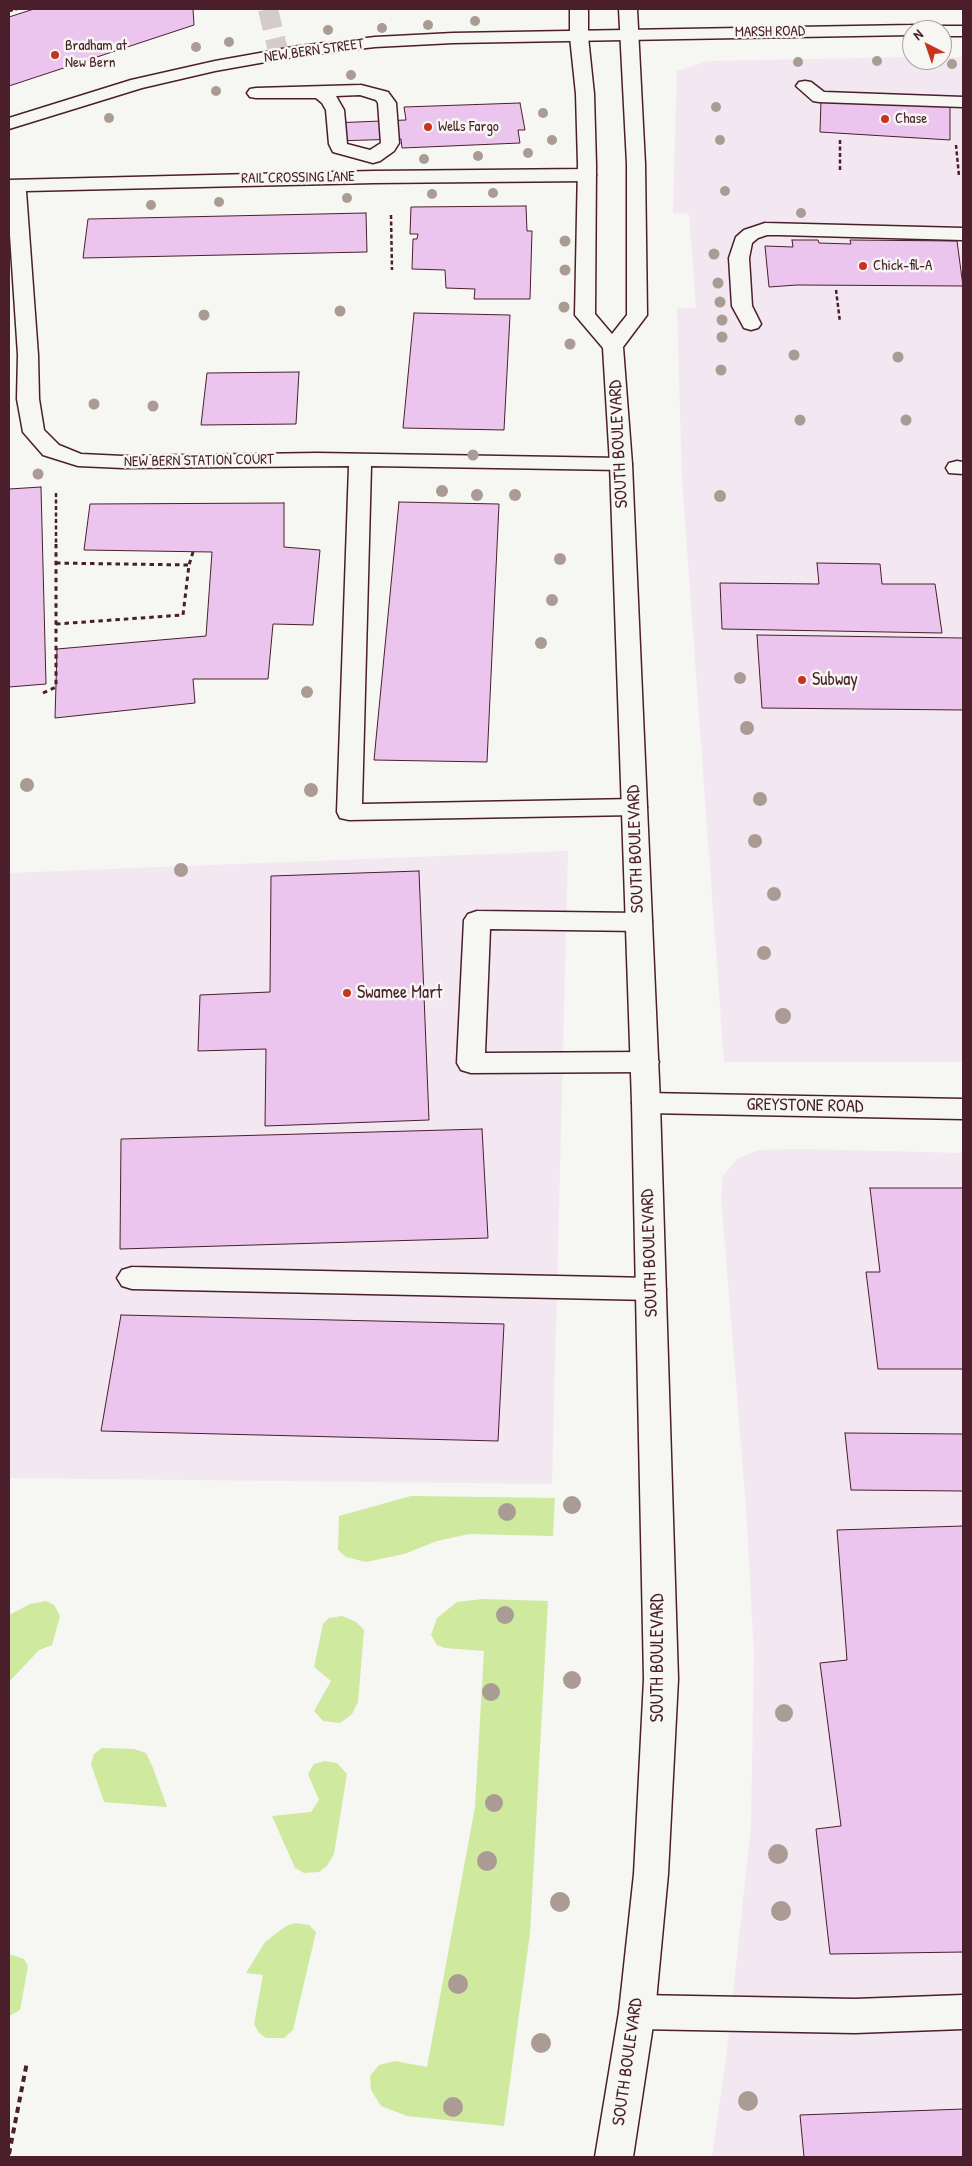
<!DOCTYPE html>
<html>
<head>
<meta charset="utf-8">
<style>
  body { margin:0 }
  #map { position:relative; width:972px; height:2166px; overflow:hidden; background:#f6f6f2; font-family:"Patrick Hand",sans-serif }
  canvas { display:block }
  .frame { position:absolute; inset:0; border:10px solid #4a1f2b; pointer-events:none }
  .north { position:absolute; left:902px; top:20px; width:50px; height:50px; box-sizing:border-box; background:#f6f6f2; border:1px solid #b1a0a2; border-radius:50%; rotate:319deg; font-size:14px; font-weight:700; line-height:20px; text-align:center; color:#4a1f2b }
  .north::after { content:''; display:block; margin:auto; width:18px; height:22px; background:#c8321e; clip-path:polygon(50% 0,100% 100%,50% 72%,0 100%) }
</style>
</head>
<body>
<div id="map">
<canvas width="972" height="2166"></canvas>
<div class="frame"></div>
<div class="north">N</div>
</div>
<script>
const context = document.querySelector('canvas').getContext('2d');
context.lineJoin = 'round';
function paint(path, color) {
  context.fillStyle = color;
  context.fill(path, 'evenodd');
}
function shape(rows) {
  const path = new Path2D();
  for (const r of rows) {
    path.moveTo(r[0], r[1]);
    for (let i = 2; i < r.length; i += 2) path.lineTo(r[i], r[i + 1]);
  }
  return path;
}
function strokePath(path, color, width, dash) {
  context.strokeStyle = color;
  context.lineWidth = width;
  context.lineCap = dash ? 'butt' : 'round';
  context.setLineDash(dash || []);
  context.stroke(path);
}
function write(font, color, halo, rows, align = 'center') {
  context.font = font + ' "Patrick Hand",sans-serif';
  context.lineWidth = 5;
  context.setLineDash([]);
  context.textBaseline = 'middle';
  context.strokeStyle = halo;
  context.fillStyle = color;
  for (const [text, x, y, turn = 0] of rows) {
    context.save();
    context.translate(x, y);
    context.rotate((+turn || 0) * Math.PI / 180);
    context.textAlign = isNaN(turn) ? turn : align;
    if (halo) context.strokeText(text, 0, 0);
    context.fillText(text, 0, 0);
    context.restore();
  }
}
paint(shape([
  [912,57,912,60,942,60,942,57,963,57,963,1062,724,1062,682,479,677,308,696,308,689,214,673,213,677,71,708,61],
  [568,851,552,1484,9,1478,9,873],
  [800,1149,963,1153,963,2157,712,2157,727,2050,751,1826,754,1654,746,1507,721,1196,723,1176,737,1159,758,1150]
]), '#f3e7f1');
paint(shape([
  [411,1496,555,1498,553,1536,469,1534,437,1541,404,1554,366,1562,346,1557,338,1550,339,1516],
  [483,1599,548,1601,530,1933,504,2126,407,2116,381,2106,371,2090,370,2076,379,2065,395,2061,427,2067,475,1807,484,1651,445,1648,437,1645,431,1635,437,1618,457,1602],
  [46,1601,54,1605,60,1616,52,1645,39,1650,9,1682,9,1615,30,1604],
  [342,1616,356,1622,364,1630,358,1702,352,1714,340,1723,323,1721,314,1711,331,1681,314,1667,323,1624,329,1618],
  [102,1748,134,1749,146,1753,153,1768,167,1807,104,1802,91,1764,94,1754],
  [325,1761,337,1763,347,1774,334,1854,327,1866,319,1872,304,1873,295,1868,272,1816,311,1812,319,1800,308,1774,314,1764],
  [295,1923,309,1925,316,1932,293,2030,284,2038,266,2038,259,2033,254,2024,263,1975,246,1973,265,1942,286,1926],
  [9,1954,24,1959,28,1966,20,2010,9,2016]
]), '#cfe99f');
const building = shape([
  [34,9,193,9,194,25,9,86,9,17,34,9],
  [821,100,950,106,950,140,820,132,821,100],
  [520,103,525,130,518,130,520,143,402,148,401,139,334,141,332,123,406,120,404,107,520,103],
  [526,206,527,231,532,231,530,299,474,299,475,289,446,288,445,270,412,269,413,239,417,239,418,234,410,234,411,207,526,206],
  [366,213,367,252,83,258,88,219,366,213],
  [792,240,818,240,819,243,851,244,850,240,957,241,963,286,797,285,769,287,765,246,793,247,792,240],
  [414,313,510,315,504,430,403,428,414,313],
  [299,372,296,424,201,425,207,373,299,372],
  [41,487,46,684,9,687,9,489,41,487],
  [399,502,499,504,487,762,374,760,399,502],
  [284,503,284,547,320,550,313,625,273,624,268,679,193,679,195,703,55,718,57,649,206,636,212,552,84,550,90,504,284,503],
  [817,563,880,564,882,584,935,584,942,633,722,629,720,583,819,584,817,563],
  [757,635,963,638,963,710,762,708,757,635],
  [419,871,429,1120,265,1126,266,1049,198,1051,200,995,270,992,271,876,419,871],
  [482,1129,488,1238,120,1249,121,1139,482,1129],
  [870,1188,963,1188,963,1369,878,1369,866,1272,880,1272,870,1188],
  [121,1315,504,1324,498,1441,101,1431,121,1315],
  [845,1433,963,1434,963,1491,851,1490,845,1433],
  [963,1526,963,1952,830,1954,816,1829,841,1826,820,1663,847,1660,837,1530,963,1526],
  [963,2109,963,2157,804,2157,800,2115,963,2109]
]);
paint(building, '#ecc5ee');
strokePath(building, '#4a1f2b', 1);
strokePath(shape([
  [268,9,279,55]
]), '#d4cbca', 20, [20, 10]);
const minor = shape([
  [912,25,918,26,921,30,912,30,912,35,453,43,375,47,299,56,215,71,142,88,9,129,9,118,131,80,215,61,299,46,375,37,453,33,912,25],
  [942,26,963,26,963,36,942,36,942,30,934,30,936,27,942,26],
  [805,81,811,82,824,92,963,97,963,107,819,102,813,101,796,86,799,82,805,81],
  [361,85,388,92,396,103,399,143,394,151,380,161,373,163,333,152,329,144,326,110,322,103,316,98,256,98,250,97,247,93,250,89,256,88,361,85],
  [360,95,376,100,378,103,381,143,370,150,347,144,344,110,336,96,360,95],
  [587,169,594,171,596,175,594,179,587,181,374,183,26,191,38,355,39,399,44,430,59,445,81,454,123,456,317,453,621,458,629,459,632,464,629,469,621,470,371,466,362,804,635,799,644,801,647,807,644,813,635,815,349,820,340,818,337,812,349,466,123,468,78,466,43,455,23,432,17,399,18,355,9,220,9,180,374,171,587,169],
  [765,223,963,228,963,240,779,235,767,235,758,238,752,243,749,258,752,306,761,324,758,328,751,330,744,328,732,306,729,258,736,237,744,230,765,223],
  [957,461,963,462,963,474,949,473,946,468,949,463,957,461],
  [477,911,639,913,648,916,652,922,648,928,639,931,490,929,485,1053,645,1052,655,1055,659,1062,655,1069,645,1072,471,1073,461,1070,457,1063,464,920,468,914,477,911],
  [646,1093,963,1099,963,1119,646,1113,636,1110,632,1103,636,1096,646,1093],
  [132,1267,651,1278,661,1281,666,1289,661,1297,651,1300,132,1289,122,1286,117,1278,122,1270,132,1267],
  [637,1995,855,1999,963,1995,963,2029,855,2033,637,2029,624,2024,619,2012,624,2000,637,1995]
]);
const major = shape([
  [570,9,588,9,588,37,594,94,596,165,595,314,612,334,627,315,627,164,619,9,637,9,645,164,647,315,623,347,632,464,660,1103,678,1679,668,1874,655,2012,633,2157,595,2157,619,2012,634,1874,644,1679,632,1103,610,464,603,348,575,315,578,165,576,94,570,37,570,9]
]);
strokePath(minor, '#4a1f2b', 3);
strokePath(major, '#4a1f2b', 3);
strokePath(shape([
  [9,11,17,9],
  [840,140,840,172],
  [956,145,959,176],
  [391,215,392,270],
  [836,290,840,322],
  [56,493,56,545]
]), '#4a1f2b', 2.5, [4, 2.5]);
strokePath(shape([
  [56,563,189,565],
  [56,624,183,615,189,565,193,552],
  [43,693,56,687,56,544]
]), '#4a1f2b', 3, [4.5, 4]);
strokePath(shape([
  [9,2154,27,2062]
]), '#4a1f2b', 4, [6, 4.5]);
paint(minor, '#f6f6f2');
paint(major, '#f6f6f2');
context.fillStyle = '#aa9c94';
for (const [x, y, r] of [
  [475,21,5],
  [428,25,5],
  [382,28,5],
  [328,30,5],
  [229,42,5],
  [196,47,5],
  [877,61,5],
  [798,62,5],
  [952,64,5],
  [351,75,5],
  [216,91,5],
  [716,107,5],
  [543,113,5],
  [109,118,5],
  [552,140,5],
  [720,140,5],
  [528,153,5],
  [478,156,5],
  [424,159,5],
  [725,191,5],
  [493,193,5],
  [432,194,5],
  [347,198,5],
  [219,202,5],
  [151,205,5],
  [801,213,5],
  [565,241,5.5],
  [714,254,5.5],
  [565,270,5.5],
  [718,283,5.5],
  [720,302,5.5],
  [564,307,5.5],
  [340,311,5.5],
  [204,315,5.5],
  [722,320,5.5],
  [722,337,5.5],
  [570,344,5.5],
  [794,355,5.5],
  [898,357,5.5],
  [721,370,5.5],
  [94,404,5.5],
  [153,406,5.5],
  [800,420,5.5],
  [906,420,5.5],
  [473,455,5.5],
  [38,474,5.5],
  [442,491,6],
  [477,495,6],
  [515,495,6],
  [720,496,6],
  [560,559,6],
  [552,600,6],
  [541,643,6],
  [740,678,6],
  [307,692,6],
  [747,728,7],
  [27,785,7],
  [311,790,7],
  [760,799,7],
  [755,841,7],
  [181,870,7],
  [774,894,7],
  [764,953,7],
  [783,1016,8],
  [572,1505,9],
  [507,1512,9],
  [505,1615,9],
  [572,1680,9],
  [491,1692,9],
  [784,1713,9],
  [494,1803,9],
  [778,1854,10],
  [487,1861,10],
  [560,1902,10],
  [781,1911,10],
  [458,1984,10],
  [541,2043,10],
  [748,2101,10],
  [453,2107,10]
]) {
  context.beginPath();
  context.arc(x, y, r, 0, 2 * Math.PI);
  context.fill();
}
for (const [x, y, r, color] of [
  [55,55,5,"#c8321e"],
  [885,119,5,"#c8321e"],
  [428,127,5,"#c8321e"],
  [863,266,5,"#c8321e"],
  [802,680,5,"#c8321e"],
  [347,993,5,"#c8321e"]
]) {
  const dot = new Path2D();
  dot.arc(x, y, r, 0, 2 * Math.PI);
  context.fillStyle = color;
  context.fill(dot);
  strokePath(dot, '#f6f6f2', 2);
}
write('15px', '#4a1f2b', '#f6f6f2', [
  ["MARSH ROAD",770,32,-1],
  ["NEW BERN STREET",314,51,-8],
  ["RAIL CROSSING LANE",298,178,-1],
  ["NEW BERN STATION COURT",199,461,-1]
]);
write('15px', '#4a1f2b', '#f6f6f2', [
  ["Bradham at",65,46],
  ["New Bern",65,63],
  ["Chase",895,119],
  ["Wells Fargo",438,127],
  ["Chick-fil-A",873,266]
], 'left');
write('18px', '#4a1f2b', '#f6f6f2', [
  ["SOUTH BOULEVARD",619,444,-93],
  ["SOUTH BOULEVARD",636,849,-92],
  ["GREYSTONE ROAD",805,1106,1],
  ["SOUTH BOULEVARD",650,1253,-92],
  ["SOUTH BOULEVARD",658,1658,-90],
  ["SOUTH BOULEVARD",628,2062,-82]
]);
write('18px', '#4a1f2b', '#f6f6f2', [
  ["Subway",812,680],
  ["Swamee Mart",357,993]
], 'left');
</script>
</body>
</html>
